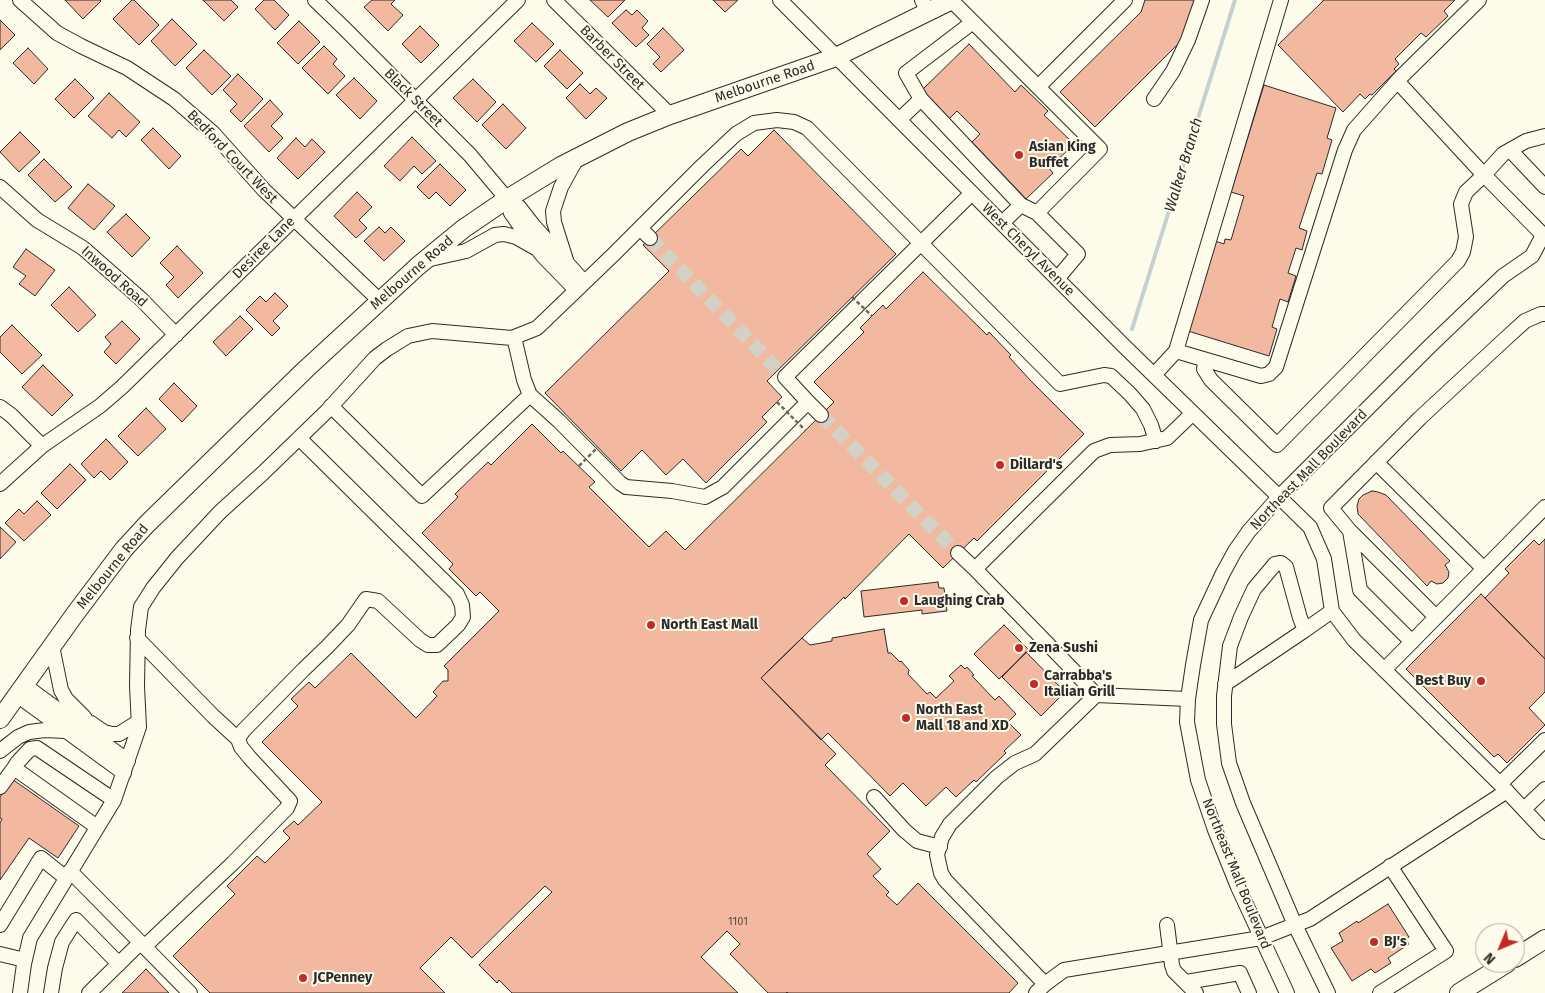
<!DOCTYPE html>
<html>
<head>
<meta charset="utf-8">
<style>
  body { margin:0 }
  #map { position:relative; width:1545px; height:993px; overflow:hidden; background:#fdfbea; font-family:"Fira Sans",sans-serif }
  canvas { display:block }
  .north { position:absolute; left:1475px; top:923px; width:50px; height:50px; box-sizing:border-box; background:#fdfbea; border:1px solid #a9a89e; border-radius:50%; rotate:225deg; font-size:14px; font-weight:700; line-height:20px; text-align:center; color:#2b2b2b }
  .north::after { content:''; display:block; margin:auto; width:18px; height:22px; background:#c62828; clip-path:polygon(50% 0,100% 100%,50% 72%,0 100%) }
</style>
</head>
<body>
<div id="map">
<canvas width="1545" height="993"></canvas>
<div class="north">N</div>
</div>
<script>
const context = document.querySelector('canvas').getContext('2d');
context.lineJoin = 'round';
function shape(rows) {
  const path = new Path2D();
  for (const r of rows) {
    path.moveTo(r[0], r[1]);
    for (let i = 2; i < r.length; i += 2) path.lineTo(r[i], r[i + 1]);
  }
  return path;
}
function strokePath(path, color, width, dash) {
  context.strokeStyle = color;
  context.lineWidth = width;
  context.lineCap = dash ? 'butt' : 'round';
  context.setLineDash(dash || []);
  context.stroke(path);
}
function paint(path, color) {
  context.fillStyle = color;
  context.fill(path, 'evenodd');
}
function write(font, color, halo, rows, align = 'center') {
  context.font = font + ' "Fira Sans",sans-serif';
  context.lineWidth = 4;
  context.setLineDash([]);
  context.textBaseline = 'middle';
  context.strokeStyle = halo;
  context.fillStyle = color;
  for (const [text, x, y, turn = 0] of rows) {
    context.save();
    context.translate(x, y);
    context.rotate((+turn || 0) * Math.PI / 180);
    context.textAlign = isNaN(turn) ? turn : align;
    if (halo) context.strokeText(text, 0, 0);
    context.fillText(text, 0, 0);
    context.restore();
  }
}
strokePath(shape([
  [1132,329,1235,0]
]), '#c7d0d0', 4);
const building = shape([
  [65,0,100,0,101,1,83,19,65,0],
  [132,0,134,0,159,25,139,45,113,19,132,0],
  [203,0,231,0,238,7,224,21,203,0],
  [264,0,274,0,289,15,275,30,255,9,264,0],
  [372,0,395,0,391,4,403,15,388,31,364,7,372,0],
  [590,0,625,0,608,17,590,0],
  [713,0,738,0,725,12,713,0],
  [1145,0,1196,0,1183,39,1095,127,1060,92,1141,12,1145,0],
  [1323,0,1455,0,1444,11,1448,16,1426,37,1421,33,1395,59,1399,64,1394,69,1396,71,1372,95,1370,94,1365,99,1360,94,1343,112,1278,45,1323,1,1323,0],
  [626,10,632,15,637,10,648,21,642,28,649,35,636,47,612,23,626,10],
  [172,19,197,44,175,66,151,41,172,19],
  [0,20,15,35,0,50,0,20],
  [299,21,320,42,298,64,277,43,299,21],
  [532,23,554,44,536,62,514,41,532,23],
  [420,26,439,45,421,63,402,44,420,26],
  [663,28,684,50,661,72,653,64,660,57,647,44,663,28],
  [969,44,1015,92,1021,85,1048,111,1044,115,1074,144,1049,168,1053,173,1026,199,972,142,980,134,957,111,949,119,921,91,969,44],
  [324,46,337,59,333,64,345,76,328,94,302,68,324,46],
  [28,48,48,69,34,84,13,63,28,48],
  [204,50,231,76,212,95,186,68,204,50],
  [560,50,583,73,567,89,544,66,560,50],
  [238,74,263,99,241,122,230,111,237,104,223,90,238,74],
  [354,78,377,101,360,119,336,95,354,78],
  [75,79,94,98,74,118,55,99,75,79],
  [473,79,496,102,477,122,453,98,473,79],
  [580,84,590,94,596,88,607,98,586,119,566,98,580,84],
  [1264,85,1336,108,1327,138,1332,140,1322,174,1317,173,1299,228,1307,231,1302,250,1296,248,1288,273,1296,276,1288,302,1280,299,1272,327,1277,329,1269,356,1188,331,1215,241,1224,244,1225,239,1231,240,1244,196,1231,192,1264,85],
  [109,93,140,122,126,137,119,130,112,138,88,116,109,93],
  [270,100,283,114,271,126,283,138,269,152,244,126,270,100],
  [503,104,526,128,506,149,482,125,503,104],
  [153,128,181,156,169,169,141,140,153,128],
  [774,130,896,254,767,381,782,397,762,417,767,422,706,483,683,459,666,475,642,450,621,471,545,393,669,271,643,245,741,149,748,156,774,130],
  [20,132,40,152,19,172,0,152,20,132],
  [412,137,436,161,422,174,414,166,400,181,384,166,412,137],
  [296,138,305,147,312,139,325,152,298,179,277,158,296,138],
  [44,159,72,187,55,202,28,175,44,159],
  [440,164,466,190,450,206,436,192,429,199,417,187,440,164],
  [88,184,115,206,94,230,68,208,88,184],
  [357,192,372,207,359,220,367,228,356,238,334,216,357,192],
  [126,214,150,238,132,257,107,232,126,214],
  [379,227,385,233,391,227,405,241,384,261,364,241,379,227],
  [177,246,203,273,178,298,166,285,174,277,160,263,177,246],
  [26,249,55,270,35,296,19,284,26,276,13,267,26,249],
  [923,272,987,335,989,332,1011,355,1009,357,1031,381,1084,434,977,541,974,538,943,568,909,534,845,599,844,597,761,678,836,754,825,765,890,831,867,854,881,869,873,876,889,892,886,895,897,905,918,883,1018,983,1009,993,788,993,787,992,786,993,768,993,730,954,740,944,727,931,701,957,738,993,512,993,499,980,497,983,479,965,552,892,545,886,472,958,451,937,420,968,445,993,210,993,173,956,235,894,227,886,257,856,265,863,290,838,283,831,294,821,298,825,322,802,262,742,298,706,291,699,309,682,315,688,351,653,416,718,437,696,433,692,443,681,448,681,448,670,444,666,499,611,480,592,476,596,449,569,453,564,422,533,458,497,455,494,488,462,491,465,532,424,561,453,563,451,595,482,589,487,649,547,666,531,685,550,834,402,814,382,864,332,860,328,883,305,886,309,923,272],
  [69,287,96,315,78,332,51,305,69,287],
  [275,293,288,306,273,321,280,328,272,336,246,310,260,296,266,302,275,293],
  [240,316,253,329,226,356,213,342,240,316],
  [122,321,140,339,116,364,104,352,111,344,105,337,122,321],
  [12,325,42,355,22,374,0,352,0,337,12,325],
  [43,365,73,395,52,416,22,387,43,365],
  [174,383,197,406,182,422,159,399,174,383],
  [146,408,166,429,138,456,118,436,146,408],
  [106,439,128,462,110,480,101,471,94,478,81,464,106,439],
  [70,464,86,480,57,509,41,493,70,464],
  [1372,491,1378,492,1386,495,1450,561,1445,565,1449,572,1448,578,1443,583,1437,584,1431,581,1427,586,1358,514,1357,506,1359,499,1363,495,1372,491],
  [37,501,51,515,24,541,5,523,19,509,24,514,37,501],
  [0,527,16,542,0,559,0,527],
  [1545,539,1545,659,1485,598,1509,573,1505,569,1534,540,1539,545,1545,539],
  [938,582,939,588,944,588,947,611,922,614,922,610,864,617,861,591,938,582],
  [1481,594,1545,659,1545,692,1529,708,1545,725,1507,763,1498,754,1494,757,1406,669,1481,594],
  [1004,625,1029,650,999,679,974,654,1004,625],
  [884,629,888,653,891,653,900,662,901,661,909,670,908,674,927,694,930,692,936,698,954,681,949,676,961,665,965,669,967,667,974,675,972,676,995,700,999,696,1016,714,1008,722,1021,735,1004,751,1006,753,976,782,974,780,956,797,946,787,926,806,903,783,890,796,828,733,821,740,761,678,802,638,810,645,832,641,832,638,884,629],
  [1026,652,1065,692,1041,716,1002,677,1026,652],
  [12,779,79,826,58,858,29,838,0,880,0,823,2,819,0,818,0,797,12,779],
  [1388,904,1409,937,1406,939,1409,944,1388,958,1391,963,1375,973,1371,969,1352,981,1331,948,1343,941,1339,933,1357,921,1358,923,1388,904],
  [146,969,169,993,122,993,146,969]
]);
paint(building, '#f2b8a0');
strokePath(building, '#2b2b2b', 1);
strokePath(shape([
  [650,238,778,370],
  [821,415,958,553]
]), '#d3d1c4', 14, [14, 7]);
const minor = shape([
  [20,0,57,33,81,46,127,68,174,99,213,133,264,190,380,301],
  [315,0,346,30,470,155,507,199,519,207,533,225,584,282],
  [554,0,670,115],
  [780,0,1125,347,1310,527,1324,559,1332,611,1354,640,1500,784,1545,832],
  [922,0,928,12],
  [951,0,1100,149,1037,213],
  [973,22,906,73,921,99,1021,205,1037,213,1078,254,1057,279],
  [1397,81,1484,175,1545,237],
  [1038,87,1125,0],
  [1154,99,1173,71,1188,40,1202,0],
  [899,120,921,99],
  [1510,150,1545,187],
  [0,187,37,220,83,248,141,299,176,335],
  [507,199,511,213,530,240,543,256,576,290],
  [1002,223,1021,205],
  [640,228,650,238],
  [426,260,466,251,495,235,504,234,516,237,539,250],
  [566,260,554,222,553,211,561,187,577,158],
  [514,337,524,380,530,395,559,421,620,483,626,487,672,491,705,497,723,487,808,402,785,377,972,193],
  [1176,351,1261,376,1269,374,1276,367,1345,150,1354,130,1401,77,1479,0],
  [1206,360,1204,369,1211,380,1277,445,1458,261,1463,252,1466,237,1461,204,1466,192,1484,175,1503,154,1526,141,1545,136],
  [1154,375,1176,351,1281,0],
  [808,402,821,415],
  [331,406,422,496,530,395],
  [0,407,11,415,42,446],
  [1376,462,1484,569],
  [0,484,42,446,100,406,122,387,518,0],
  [1350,531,1360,590,1412,642],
  [958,553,975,569],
  [1436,617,1350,531,1331,508,1420,418,1503,341,1525,321,1541,314,1545,314],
  [137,638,213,716,238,739],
  [52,646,61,690,66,699,84,717,89,725],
  [1384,670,1545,507],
  [1225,684,1305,630],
  [24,685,128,761],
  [17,695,124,773],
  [1096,695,1188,699],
  [91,723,104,732,112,734,119,734,138,722],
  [0,751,18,737,29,732,45,730,65,731],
  [1500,784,1545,740],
  [0,787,14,768],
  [874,797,904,830,917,841,940,847],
  [1524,809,1545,789],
  [97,827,14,768,17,763,30,749,37,748,114,800],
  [70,871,190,993],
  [0,925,41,858,66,878],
  [1167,925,1172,965,1174,971,1196,993],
  [144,947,233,863,287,808,290,801,250,758,241,747,238,739,243,731,303,670,327,647,348,625,366,599,378,601,420,640,428,645,437,645,458,625,463,617,462,605,457,594,299,438],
  [0,954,25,960],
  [1186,982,1240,973,1249,993],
  [1045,984,1064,970,1261,938,1297,924,1310,919,1507,791],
  [20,993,24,964,30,938,114,800,139,727,137,686,138,630,141,607,153,588,177,558,220,512,263,473,327,411,375,358,387,349,408,336,432,331,512,338,537,328,614,254,702,166,736,134,754,123,777,120,794,122,807,128,1060,384,1104,375,1111,376,1130,394,1143,409,1151,425,1156,441],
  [51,993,55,968,62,942,76,920,119,964],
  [89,993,140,943],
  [1036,993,1045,984,945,880,941,873,937,855,942,837,950,824,997,777,1015,763,1035,754,1096,695,1072,669,975,569,1094,451,1110,445,1140,444,1167,438,1193,413],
  [1287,993,1238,887,1215,830,1198,780,1187,722,1188,699,1193,665,1201,620,1223,573,1235,551,1249,531,1279,497,1429,347,1503,276,1532,256,1543,235,1545,234],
  [1328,993,1295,925,1243,803,1229,763,1224,724,1224,696,1230,646,1241,617,1254,589,1275,564,1281,563,1286,567,1300,618,1305,630,1332,611],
  [1380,993,1446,951,1390,866]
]);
const major = shape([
  [0,719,75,614,124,549,147,524,306,369,418,266,463,229,507,199,561,166,628,132,670,115,836,57,952,0],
  [1515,958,1545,939],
  [1459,993,1507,963]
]);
strokePath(minor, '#2b2b2b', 16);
strokePath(major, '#2b2b2b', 20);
strokePath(minor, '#fdfbea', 14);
strokePath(major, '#fdfbea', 18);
strokePath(shape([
  [852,297,872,316],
  [777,402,805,430],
  [579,466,598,447]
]), '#6a6964', 2.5, [4, 2.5]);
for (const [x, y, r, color] of [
  [1019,155,5,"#c62828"],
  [1000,465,5,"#c62828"],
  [904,601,5,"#c62828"],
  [651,625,5,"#c62828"],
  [1019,648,5,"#c62828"],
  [1481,681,5,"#c62828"],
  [1034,684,5,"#c62828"],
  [906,718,5,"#c62828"],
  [1374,942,5,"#c62828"],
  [303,978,5,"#c62828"]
]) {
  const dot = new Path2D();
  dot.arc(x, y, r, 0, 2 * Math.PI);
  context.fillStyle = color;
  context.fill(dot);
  strokePath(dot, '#fdfbea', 2);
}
write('11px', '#5d4e48', null, [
  ["1101",738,922]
]);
write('14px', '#2b2b2b', '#fdfbea', [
  ["Barber Street",612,58,45],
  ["Melbourne Road",765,82,-19],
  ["Black Street",413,98,45],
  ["Bedford Court West",232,157,46],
  ["Desiree Lane",264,248,-45],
  ["West Cheryl Avenue",1028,250,45],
  ["Melbourne Road",412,273,-41],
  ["Inwood Road",114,277,42],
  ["Northeast Mall Boulevard",1309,470,-46],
  ["Melbourne Road",113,567,-51],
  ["Northeast Mall Boulevard",1236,874,68]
]);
write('bold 14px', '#2b2b2b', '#fdfbea', [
  ["Asian King",1029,147],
  ["Buffet",1029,163],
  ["Dillard's",1010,465],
  ["Laughing Crab",914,601],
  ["North East Mall",661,625],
  ["Zena Sushi",1029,648],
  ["Carrabba's",1044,676],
  ["Italian Grill",1044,692],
  ["Best Buy",1471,681,"right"],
  ["North East",916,710],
  ["Mall 18 and XD",916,726],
  ["BJ's",1384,942],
  ["JCPenney",313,978]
], 'left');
write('italic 15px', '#2b2b2b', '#fdfbea', [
  ["Walker Branch",1184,165,-73]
]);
</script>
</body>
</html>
